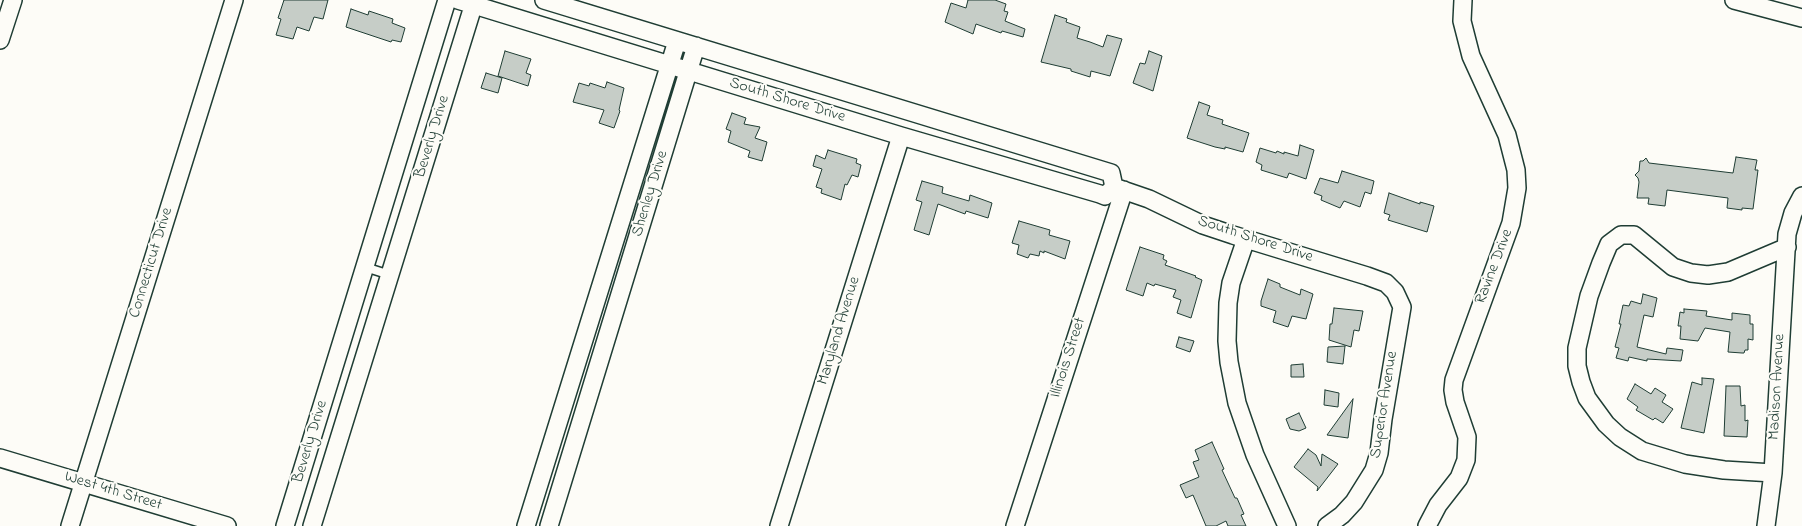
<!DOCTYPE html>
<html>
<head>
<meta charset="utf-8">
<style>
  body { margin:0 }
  canvas { display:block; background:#fdfcf7 }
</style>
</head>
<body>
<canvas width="1802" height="526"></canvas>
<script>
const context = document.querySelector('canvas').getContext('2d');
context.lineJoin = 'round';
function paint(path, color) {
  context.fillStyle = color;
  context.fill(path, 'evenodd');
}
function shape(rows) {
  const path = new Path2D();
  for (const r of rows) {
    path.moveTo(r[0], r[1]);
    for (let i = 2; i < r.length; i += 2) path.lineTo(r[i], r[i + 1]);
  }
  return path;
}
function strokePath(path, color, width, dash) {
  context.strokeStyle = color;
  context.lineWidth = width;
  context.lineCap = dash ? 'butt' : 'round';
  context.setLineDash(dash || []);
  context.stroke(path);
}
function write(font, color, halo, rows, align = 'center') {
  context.font = font + ' "Indie Flower",sans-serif';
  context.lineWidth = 4;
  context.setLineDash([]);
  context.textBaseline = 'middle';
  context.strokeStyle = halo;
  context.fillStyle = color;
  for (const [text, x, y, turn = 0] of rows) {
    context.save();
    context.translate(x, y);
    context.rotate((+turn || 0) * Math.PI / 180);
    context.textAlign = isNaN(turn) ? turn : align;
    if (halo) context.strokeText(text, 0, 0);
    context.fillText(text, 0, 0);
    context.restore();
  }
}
const building = shape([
  [284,0,328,0,323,19,314,17,309,31,297,27,293,39,276,35,281,19,278,18,284,0],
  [968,0,995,0,1006,4,1004,11,1008,12,1005,21,1025,29,1023,37,1002,31,1001,33,976,24,973,34,945,22,951,3,966,8,968,0],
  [351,9,368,15,369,11,393,19,392,23,405,28,401,42,392,40,391,42,346,27,351,9],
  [1055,15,1067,19,1066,22,1080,27,1077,38,1090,42,1103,47,1107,35,1122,39,1110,76,1091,71,1090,77,1071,71,1071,69,1041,62,1055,15],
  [505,51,531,59,526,73,531,75,528,86,498,76,505,51],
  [1149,51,1162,56,1153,91,1133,83,1140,63,1145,64,1149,51],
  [486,73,502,78,498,93,481,88,486,73],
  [607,82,624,88,619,110,620,111,614,128,599,123,604,110,573,102,579,83,589,86,590,83,605,88,607,82],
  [1199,102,1210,106,1207,115,1223,120,1222,124,1249,133,1243,152,1225,147,1225,149,1215,147,1187,138,1199,102],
  [732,113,746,118,744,124,760,127,755,138,767,142,762,161,748,157,750,151,728,142,731,131,726,129,732,113],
  [1300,145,1314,150,1306,179,1289,173,1287,178,1261,170,1262,165,1256,162,1260,148,1276,153,1277,151,1284,154,1284,152,1298,156,1300,145],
  [828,150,857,159,856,163,861,165,858,177,852,175,847,185,845,184,841,200,821,193,822,189,816,187,822,169,813,166,816,155,825,159,828,150],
  [1736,157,1757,160,1755,170,1758,170,1753,209,1742,208,1742,210,1727,208,1728,198,1667,190,1665,206,1648,204,1649,198,1637,198,1639,182,1638,178,1635,175,1639,171,1640,161,1643,161,1646,158,1649,163,1733,173,1736,157],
  [1342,171,1374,181,1371,194,1365,192,1360,207,1344,201,1340,208,1321,200,1322,196,1314,193,1320,178,1338,183,1342,171],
  [922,181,943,187,942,193,969,201,970,195,992,203,988,218,966,211,965,214,938,204,929,235,914,230,922,202,916,200,922,181],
  [1389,193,1420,204,1420,202,1434,206,1427,232,1388,220,1390,215,1384,213,1389,193],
  [1019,221,1050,230,1049,235,1070,241,1065,259,1044,251,1044,253,1040,251,1039,256,1030,254,1028,258,1017,254,1019,245,1012,243,1019,221],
  [1140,247,1164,255,1163,259,1167,261,1165,265,1196,276,1195,277,1202,280,1191,318,1177,313,1181,300,1173,297,1176,290,1155,284,1154,286,1147,283,1143,296,1126,290,1140,247],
  [1268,279,1280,284,1280,287,1300,295,1301,289,1313,294,1306,319,1292,316,1288,327,1273,322,1276,311,1261,306,1261,301,1268,279],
  [1643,294,1657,298,1653,317,1644,315,1637,347,1666,354,1667,348,1683,350,1681,361,1647,359,1647,361,1629,357,1628,361,1616,358,1619,348,1615,347,1621,324,1619,324,1623,305,1629,306,1631,301,1641,304,1643,294],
  [1334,308,1363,311,1359,331,1354,330,1351,347,1329,340,1330,324,1332,324,1334,308],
  [1684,309,1707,311,1706,316,1732,320,1732,313,1750,315,1750,324,1753,324,1753,340,1748,339,1748,350,1745,350,1744,353,1742,353,1728,352,1730,332,1705,328,1698,341,1680,339,1681,326,1678,326,1680,312,1684,313,1684,309],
  [1179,337,1194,341,1190,352,1176,347,1179,337],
  [1345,346,1343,364,1327,362,1328,347,1345,346],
  [1303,364,1304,377,1291,377,1291,365,1303,364],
  [1702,378,1714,379,1704,433,1681,428,1692,382,1702,385,1702,378],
  [1635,384,1651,394,1655,388,1666,395,1662,402,1673,409,1663,423,1655,418,1653,420,1636,410,1638,407,1627,399,1635,384],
  [1726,386,1740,386,1741,406,1745,405,1745,421,1748,420,1747,437,1724,436,1726,386],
  [1325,390,1339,393,1338,407,1324,405,1325,390],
  [1353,399,1348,438,1327,435,1353,399],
  [1299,413,1306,428,1299,431,1290,429,1286,419,1299,413],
  [1212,442,1224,469,1222,470,1235,498,1237,498,1244,514,1241,515,1246,526,1228,526,1226,521,1216,526,1206,526,1193,495,1186,498,1180,485,1199,477,1193,462,1199,460,1195,450,1212,442],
  [1308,449,1316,455,1321,466,1322,454,1338,464,1317,491,1318,487,1294,467,1308,449]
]);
paint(building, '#c6cdc7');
strokePath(building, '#1f3d34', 1);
const service = shape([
  [365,267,390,275]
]);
const minor = shape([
  [458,0,901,136,1100,194,1105,196,1114,187,1111,173,544,0],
  [1734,0,1802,18],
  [0,40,13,0],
  [1114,187,1149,199,1203,225,1233,235,1367,276,1386,283,1395,292,1402,307,1383,419,1379,453,1374,470,1354,502,1342,515,1327,526],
  [1246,239,1231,283,1228,303,1227,341,1229,362,1237,403,1247,432,1255,455,1287,526],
  [0,458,227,526],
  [1773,473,1724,470,1685,464,1642,451,1620,437,1606,424,1587,398,1581,382,1577,366,1577,348,1589,296,1601,263,1609,244,1621,235,1634,235,1673,267,1691,273,1708,275,1728,272,1787,247],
  [70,526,234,0],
  [285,526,447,0],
  [312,526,475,0],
  [526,526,677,41],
  [549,526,696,46],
  [779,526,901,136],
  [1015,526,1124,190],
  [1427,526,1438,505,1459,478,1466,460,1467,437,1455,402,1453,390,1454,380,1511,223,1517,188,1516,170,1507,135,1471,56,1462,21,1463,0],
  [1766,526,1773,473,1787,234,1793,213,1802,196]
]);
strokePath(service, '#1f3d34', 11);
strokePath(minor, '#1f3d34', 20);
strokePath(service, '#fdfcf7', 8);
strokePath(minor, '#fdfcf7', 17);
write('16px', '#1f3d34', '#fdfcf7', [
  ["South Shore Drive",787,101,17],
  ["Beverly Drive",433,137,-73],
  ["Shenley Drive",651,194,-73],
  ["South Shore Drive",1255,240,18],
  ["Connecticut Drive",152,263,-73],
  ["Ravine Drive",1495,267,-69],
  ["Maryland Avenue",840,331,-73],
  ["Illinois Street",1069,358,-72],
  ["Madison Avenue",1778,387,-87],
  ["Superior Avenue",1385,405,-81],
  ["Beverly Drive",311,442,-73],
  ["West 4th Street",113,492,17]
]);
</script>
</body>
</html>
